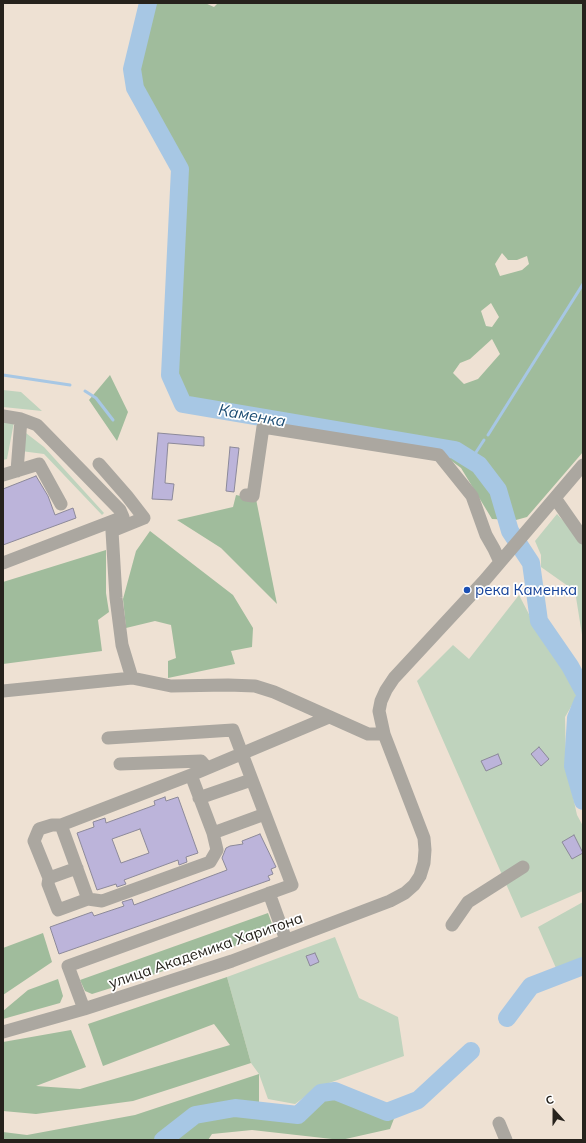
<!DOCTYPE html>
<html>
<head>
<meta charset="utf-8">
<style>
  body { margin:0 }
  #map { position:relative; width:586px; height:1143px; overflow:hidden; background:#eee1d3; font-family:Mulish,sans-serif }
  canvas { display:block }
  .frame { position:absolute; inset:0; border:4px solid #26221c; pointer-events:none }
  .north { position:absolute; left:534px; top:1091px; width:40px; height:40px; -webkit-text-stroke:3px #fff; paint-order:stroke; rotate:339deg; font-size:11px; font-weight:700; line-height:16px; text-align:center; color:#26221c }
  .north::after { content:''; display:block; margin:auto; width:14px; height:18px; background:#26221c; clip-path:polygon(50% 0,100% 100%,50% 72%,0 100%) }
</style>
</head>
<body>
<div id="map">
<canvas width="586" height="1143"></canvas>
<div class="frame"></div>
<div class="north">С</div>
</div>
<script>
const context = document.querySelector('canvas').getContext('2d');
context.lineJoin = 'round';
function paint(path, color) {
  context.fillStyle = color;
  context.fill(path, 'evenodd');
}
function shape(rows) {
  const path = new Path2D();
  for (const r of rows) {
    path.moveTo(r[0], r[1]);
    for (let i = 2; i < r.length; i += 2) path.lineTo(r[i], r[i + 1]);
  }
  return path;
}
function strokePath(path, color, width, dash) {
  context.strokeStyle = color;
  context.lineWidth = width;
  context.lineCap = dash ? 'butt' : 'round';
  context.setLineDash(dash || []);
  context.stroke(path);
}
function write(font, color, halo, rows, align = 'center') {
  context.font = font + ' Mulish,sans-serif';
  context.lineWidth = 3.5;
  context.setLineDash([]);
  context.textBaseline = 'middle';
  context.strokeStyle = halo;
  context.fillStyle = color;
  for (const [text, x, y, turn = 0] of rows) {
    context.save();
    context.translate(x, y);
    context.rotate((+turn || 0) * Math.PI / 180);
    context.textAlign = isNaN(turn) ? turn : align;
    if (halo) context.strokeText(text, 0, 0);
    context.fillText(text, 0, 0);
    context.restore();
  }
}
paint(shape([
  [3,390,21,392,42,411,3,407],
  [3,420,14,422,7,459,3,460],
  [22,430,44,447,104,513,102,515,44,454,21,451],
  [557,514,569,527,583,538,583,641,575,591,541,567,541,555,535,541],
  [519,595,533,622,566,671,578,695,565,717,566,765,577,815,583,826,583,891,521,918,417,681,453,645,469,659],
  [583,902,583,962,578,964,556,968,538,927],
  [335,937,359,998,398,1017,404,1056,318,1087,295,1104,268,1099,259,1074,251,1063,227,977]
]), '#bfd3bd');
paint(shape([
  [153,3,205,3,214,7,218,3,583,3,583,452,527,517,516,520,492,519,461,468,441,453,185,406,177,375,187,168,136,76],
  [502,253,508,260,517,260,527,256,529,264,522,270,500,276,495,264],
  [491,303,499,317,492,327,486,326,481,311],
  [492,339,500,354,478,379,464,384,453,373,460,363,470,359],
  [110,375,128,412,117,441,89,400],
  [236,495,256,499,277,604,221,548,177,520,233,507],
  [150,531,233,595,253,628,252,647,231,651,235,664,168,678,168,661,176,658,171,625,155,621,126,628,123,599,136,551],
  [106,550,106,593,109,612,98,620,102,651,3,664,3,582],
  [268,913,275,932,146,977,92,994,85,991,80,980],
  [43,933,52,962,3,995,3,948],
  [227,977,251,1063,133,1101,36,1114,3,1111,3,1042,71,1030,86,1067,36,1086,80,1089,230,1045,214,1024,103,1066,88,1024],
  [58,979,63,996,60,1003,3,1019,3,1011,28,990],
  [259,1074,259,1103,297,1111,329,1086,397,1111,390,1129,341,1140,252,1130,212,1134,208,1140,3,1140,3,1132,27,1135,135,1115]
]), '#a0bc9c');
strokePath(shape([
  [3,375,70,385],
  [85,391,96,398,113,420],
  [488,435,583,284],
  [471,460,484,440],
  [579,683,583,678]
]), '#a7c7e4', 3);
strokePath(shape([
  [148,3,132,69,135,88,180,169,170,375,183,404,455,450,479,465,498,490,510,531,531,563,539,621,570,666,583,690],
  [583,701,576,718,573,766,583,801],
  [507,1018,531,986,583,966],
  [163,1140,195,1115,235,1108,298,1115,321,1093,335,1091,387,1112,418,1100,471,1051]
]), '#a7c7e4', 18);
const building = shape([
  [158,433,204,437,204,446,168,443,165,483,174,484,172,500,152,499,158,433],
  [230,447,239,448,234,492,226,491,230,447],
  [36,476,48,496,55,515,73,508,76,518,3,545,3,489,36,476],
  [539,747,549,759,541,766,531,754,539,747],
  [498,754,502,764,486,771,481,761,498,754],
  [165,797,166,801,178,797,198,853,186,857,187,862,179,865,178,860,124,880,126,884,117,887,116,884,97,890,77,833,94,827,93,822,105,818,106,823,155,805,154,801,165,797],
  [140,829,149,853,121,863,112,839,140,829],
  [260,834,276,867,271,869,273,874,268,876,270,880,59,954,50,927,92,912,94,916,124,906,122,902,132,899,134,905,227,870,222,858,226,848,230,846,243,844,242,841,260,834],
  [574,835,583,853,572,859,562,842,574,835],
  [315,953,319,962,310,966,306,956,315,953]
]);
paint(building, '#bcb4da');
strokePath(building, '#8c8999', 1);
strokePath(shape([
  [3,416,21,419,37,425,120,510,123,517,3,563],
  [99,464,127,496,144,518,112,531,116,598,122,645,132,678],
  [17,471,21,419],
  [3,475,39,464,61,504],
  [246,495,253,496,263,427,439,455,472,496,486,535,494,549,500,562],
  [555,498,583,538],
  [3,691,132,678,171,686,228,685,255,686,274,692,368,734,384,734],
  [120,764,201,761,207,768],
  [191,775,213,833,217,850,210,862,102,901,88,899,61,825,191,775,329,717],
  [199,798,251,780],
  [61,825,52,825,39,829,34,841,49,878,77,868],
  [213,833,265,814],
  [49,878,48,884,58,910,88,899],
  [269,893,286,940],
  [452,925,468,902,523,867],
  [84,1009,68,966,292,885,233,730,108,738],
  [3,1032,84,1009,232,961,390,901,405,893,414,885,420,876,424,863,425,850,424,838,384,734,379,711,381,701,386,690,394,678,484,581,583,465],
  [499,1123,506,1140]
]), '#aba7a0', 13);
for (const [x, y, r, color] of [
  [467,590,4,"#1a4fb4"]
]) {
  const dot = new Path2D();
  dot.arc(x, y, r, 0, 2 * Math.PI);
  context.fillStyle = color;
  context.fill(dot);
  strokePath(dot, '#fff', 1.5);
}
write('15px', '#164399', '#fff', [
  ["река Каменка",475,590]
], 'left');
write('15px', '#26221c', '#fff', [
  ["улица Академика Харитона",206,951,-19]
]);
write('italic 16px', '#1b4c73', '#fff', [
  ["Каменка",252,416,10]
]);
</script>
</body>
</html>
